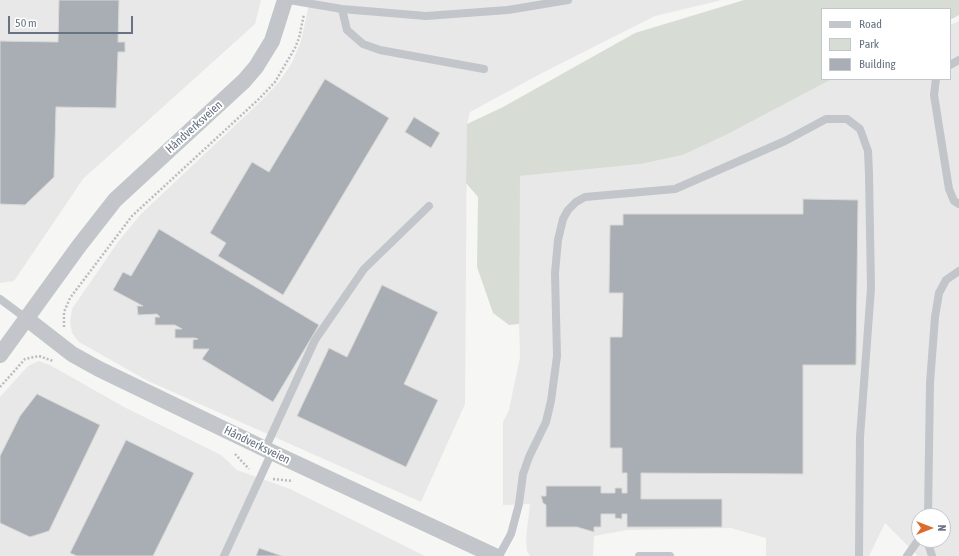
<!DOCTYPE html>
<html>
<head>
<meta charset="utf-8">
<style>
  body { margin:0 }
  #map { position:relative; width:959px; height:556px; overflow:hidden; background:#f6f7f4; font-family:"Asap Condensed",sans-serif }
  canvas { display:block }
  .legend { position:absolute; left:821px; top:8px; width:130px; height:72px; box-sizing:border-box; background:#fff; border:1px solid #c2c7cd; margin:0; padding:5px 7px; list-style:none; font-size:12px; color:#677383 }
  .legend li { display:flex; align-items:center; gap:8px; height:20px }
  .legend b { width:20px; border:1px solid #c2c7cd }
  .north { position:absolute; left:911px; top:508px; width:40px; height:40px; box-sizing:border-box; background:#fff; border:1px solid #c2c7cd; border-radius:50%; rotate:90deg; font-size:11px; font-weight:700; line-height:16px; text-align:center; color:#677383 }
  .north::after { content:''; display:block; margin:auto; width:14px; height:18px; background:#db6b2f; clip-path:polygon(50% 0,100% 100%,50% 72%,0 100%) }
  .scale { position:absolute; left:8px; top:16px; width:125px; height:18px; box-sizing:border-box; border:2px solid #677383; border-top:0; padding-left:5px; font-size:12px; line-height:14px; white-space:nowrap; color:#677383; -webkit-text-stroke:3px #fff; paint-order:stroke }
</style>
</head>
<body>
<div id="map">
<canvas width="959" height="556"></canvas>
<ul class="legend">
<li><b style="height:5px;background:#c2c5c9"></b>Road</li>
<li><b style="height:11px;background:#d7ddd5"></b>Park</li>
<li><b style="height:11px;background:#a9aeb5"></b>Building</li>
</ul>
<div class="north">N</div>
<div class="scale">50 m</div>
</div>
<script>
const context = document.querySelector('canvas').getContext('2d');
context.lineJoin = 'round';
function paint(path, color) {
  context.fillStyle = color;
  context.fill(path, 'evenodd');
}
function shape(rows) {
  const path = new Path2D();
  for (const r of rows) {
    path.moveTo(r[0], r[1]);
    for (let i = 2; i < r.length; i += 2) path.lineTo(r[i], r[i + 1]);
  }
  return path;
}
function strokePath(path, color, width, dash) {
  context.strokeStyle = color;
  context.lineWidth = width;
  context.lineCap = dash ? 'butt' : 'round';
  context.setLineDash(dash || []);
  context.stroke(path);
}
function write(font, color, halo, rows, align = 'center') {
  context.font = font + ' "Asap Condensed",sans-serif';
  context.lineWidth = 4;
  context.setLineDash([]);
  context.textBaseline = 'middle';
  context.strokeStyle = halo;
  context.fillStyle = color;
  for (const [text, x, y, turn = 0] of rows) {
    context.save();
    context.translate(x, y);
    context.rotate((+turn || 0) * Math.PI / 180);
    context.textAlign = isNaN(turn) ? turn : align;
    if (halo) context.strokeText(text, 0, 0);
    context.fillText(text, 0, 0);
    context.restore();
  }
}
paint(shape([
  [0,0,261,0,255,24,83,179,14,281,0,283],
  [310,0,722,0,655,16,542,73,470,112,467,124,465,404,421,502,148,381,79,342,72,333,70,322,72,309,118,242,141,214,261,101,279,82,292,63,301,41],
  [959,21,959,556,916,556,917,555,885,523,869,556,766,556,766,538,731,528,627,530,594,536,593,556,530,556,527,551,526,538,530,504,503,505,503,422,509,410,520,357,518,288,519,176,641,164,683,155,728,134,832,79,950,79,950,25],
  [919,516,943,516,943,540,919,540],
  [39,361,50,365,124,407,221,455,237,470,290,489,425,556,0,556,0,397,28,366]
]), '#e7e8e7');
paint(shape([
  [744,0,959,0,959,15,950,20,950,9,822,9,822,79,832,79,728,134,683,155,641,164,520,176,519,324,509,325,493,313,477,267,478,197,466,183,467,124,503,107,635,33]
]), '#d7ddd5');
const building = shape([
  [59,0,119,0,118,42,125,42,125,52,118,52,116,108,56,107,54,177,25,205,0,204,0,41,58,42,59,0],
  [325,79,389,118,283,295,218,256,226,243,210,233,252,162,269,172,325,79],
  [414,117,440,133,431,148,405,132,414,117],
  [803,199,858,200,856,365,803,365,803,474,641,473,641,499,722,499,722,527,627,527,627,514,622,514,622,519,615,518,615,514,601,514,601,527,594,527,594,532,577,527,546,527,546,505,543,503,541,496,546,496,546,486,601,486,601,493,615,493,615,488,622,488,622,493,627,493,627,473,622,473,622,448,610,448,610,337,622,337,623,293,609,293,610,225,623,225,623,214,803,214,803,199],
  [159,229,319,325,273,402,202,359,209,349,193,349,193,340,198,339,195,338,175,338,175,329,182,329,175,325,155,325,155,317,160,317,157,314,138,315,137,306,143,306,113,290,123,272,131,276,159,229],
  [382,285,438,312,404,384,438,400,406,467,297,416,329,348,347,357,382,285],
  [37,394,100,425,49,531,30,537,0,523,0,456,20,416,37,394],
  [126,440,194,473,153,556,77,556,70,553,126,440],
  [259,548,282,556,256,556,259,548]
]);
paint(building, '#a9aeb5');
strokePath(building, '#d8d8d6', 1);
strokePath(shape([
  [64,327,64,312,70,298,132,216,260,98,275,82,295,48,299,38,304,14],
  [0,387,25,359,39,356,53,361],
  [235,454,249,469],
  [273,479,293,481]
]), '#babcbf', 2.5, [2, 2]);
strokePath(shape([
  [289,0,342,9,426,16,508,10,568,0],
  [342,9,347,30,363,44,380,50,484,69],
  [950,65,959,60],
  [936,79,934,95,949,189,954,201,959,204],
  [0,299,27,319],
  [265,449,315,340,364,269,429,206],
  [928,516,930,383,935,317,939,293,946,280,959,271],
  [927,540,932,556],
  [224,556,272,452],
  [499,556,511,534,519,504,523,474,529,457,546,422,551,401,557,356,555,273,558,240,563,219,568,210,576,202,585,197,675,189,785,141,826,119,847,119,860,129,868,151,869,174,871,288,860,437,859,556],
  [639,556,670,556],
  [907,556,919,539]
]), '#c2c5c9', 8);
strokePath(shape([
  [27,319,72,354,99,369,265,449,495,556],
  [0,355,79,246,115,200,244,81,256,67,272,41,285,0]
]), '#c2c5c9', 16);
write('12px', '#677383', '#fff', [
  ["Håndverksveien",194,127,-42],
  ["Håndverksveien",257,445,26]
]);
</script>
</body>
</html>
